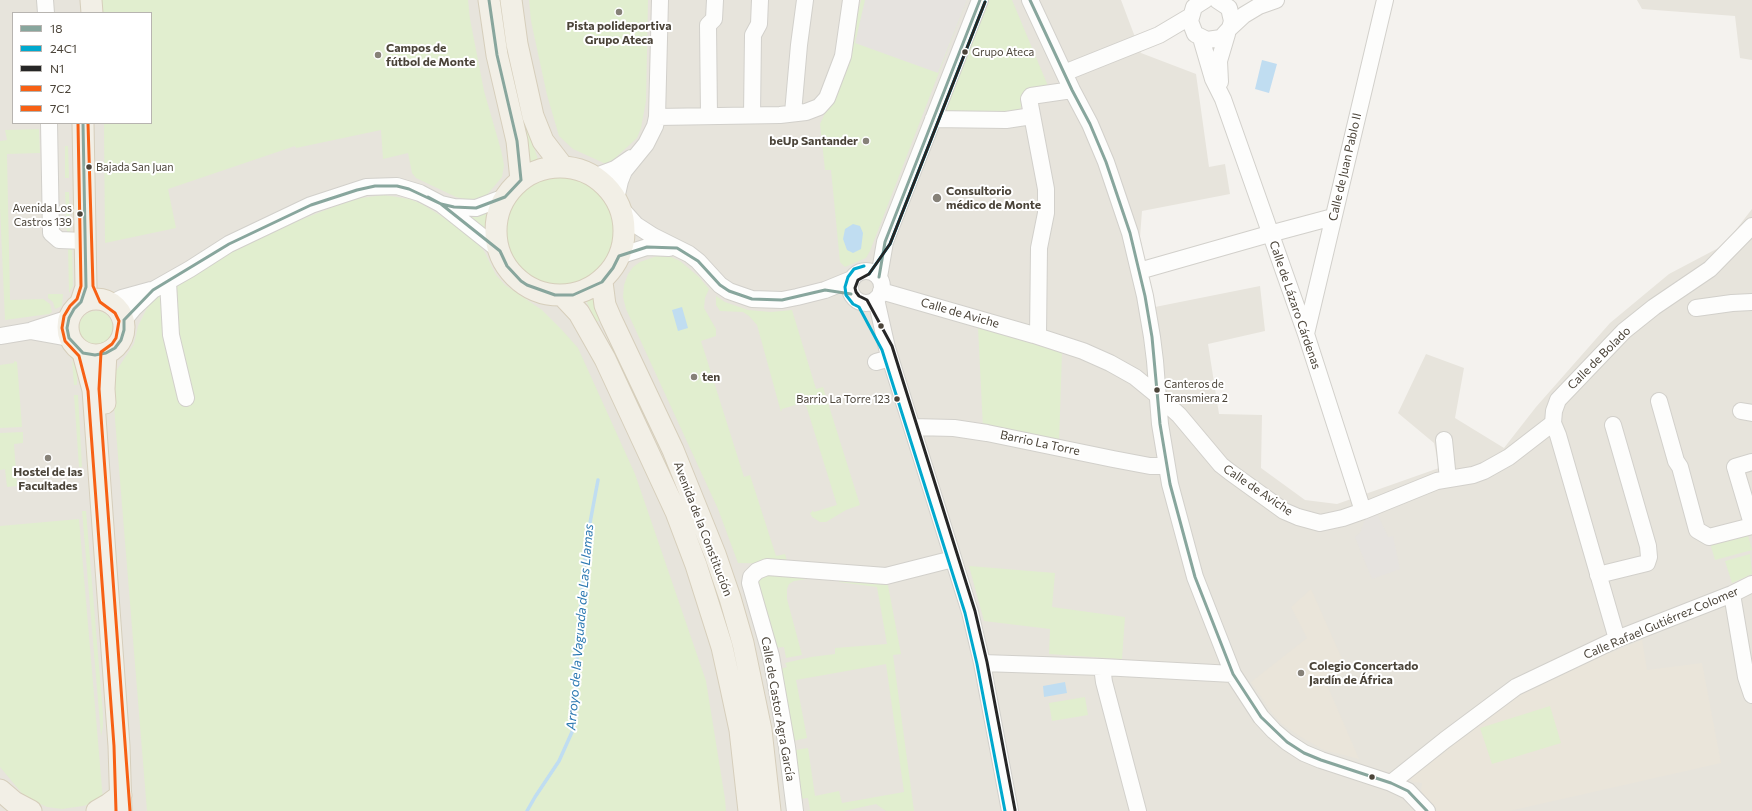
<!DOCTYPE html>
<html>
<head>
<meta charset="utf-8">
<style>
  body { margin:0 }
  #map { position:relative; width:1752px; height:811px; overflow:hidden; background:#f4f2ee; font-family:Commissioner,sans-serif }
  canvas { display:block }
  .legend { position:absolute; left:12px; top:12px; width:140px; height:112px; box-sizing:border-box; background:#fff; border:1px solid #b7b4b0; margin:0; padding:5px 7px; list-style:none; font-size:12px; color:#4b4439 }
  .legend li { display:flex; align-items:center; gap:8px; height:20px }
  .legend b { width:20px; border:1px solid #b7b4b0 }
</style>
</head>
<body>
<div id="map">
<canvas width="1752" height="811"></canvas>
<ul class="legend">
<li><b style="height:5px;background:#88a69d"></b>18</li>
<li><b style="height:5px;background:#00a9ce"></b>24C1</li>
<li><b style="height:5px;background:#262626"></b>N1</li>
<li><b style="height:5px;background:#f76014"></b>7C2</li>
<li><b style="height:5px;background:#f76014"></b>7C1</li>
</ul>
</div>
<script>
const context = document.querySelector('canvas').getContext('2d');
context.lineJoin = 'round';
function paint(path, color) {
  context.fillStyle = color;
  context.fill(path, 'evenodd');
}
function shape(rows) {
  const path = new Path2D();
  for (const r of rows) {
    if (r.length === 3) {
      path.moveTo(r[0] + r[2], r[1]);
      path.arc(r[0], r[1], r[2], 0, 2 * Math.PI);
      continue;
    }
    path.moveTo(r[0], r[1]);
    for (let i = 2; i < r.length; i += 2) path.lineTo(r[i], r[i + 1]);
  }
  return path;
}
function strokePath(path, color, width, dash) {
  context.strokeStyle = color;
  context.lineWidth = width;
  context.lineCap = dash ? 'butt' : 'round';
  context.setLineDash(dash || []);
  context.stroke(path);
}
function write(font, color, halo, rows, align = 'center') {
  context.font = font + ' Commissioner,sans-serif';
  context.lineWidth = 4;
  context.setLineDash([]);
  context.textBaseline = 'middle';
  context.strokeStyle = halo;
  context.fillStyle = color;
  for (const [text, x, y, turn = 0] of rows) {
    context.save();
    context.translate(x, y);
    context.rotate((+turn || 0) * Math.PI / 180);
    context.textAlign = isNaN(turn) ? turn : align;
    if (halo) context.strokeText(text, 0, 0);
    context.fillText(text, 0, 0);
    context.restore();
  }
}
paint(shape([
  [0,0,1121,0,1141,53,1196,74,1209,167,1225,164,1230,194,1142,211,1140,237,1155,307,1260,286,1265,331,1208,344,1219,414,1262,415,1261,468,1305,500,1337,504,1439,468,1434,443,1398,413,1426,354,1464,368,1455,418,1504,448,1536,407,1610,323,1669,274,1724,245,1752,209,1752,811,0,811],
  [13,13,151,13,151,123,13,123],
  [1637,0,1752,0,1752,60,1740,58,1735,16,1642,9]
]), '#e7e4dc');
paint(shape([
  [1311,589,1347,670,1325,680,1359,759,1324,750,1301,737,1282,724,1272,713,1251,682,1307,638,1291,607],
  [1642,640,1647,670,1702,663,1721,763,1509,811,1437,811,1421,791,1422,783,1414,782,1408,778,1408,775,1526,690,1608,648,1610,653]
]), '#eae5da');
paint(shape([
  [102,0,468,0,470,19,484,91,501,150,504,165,502,177,486,196,473,199,465,199,456,197,416,178,412,173,408,153,383,159,381,130,296,148,295,146,168,189,176,228,105,243,104,123,151,123,151,13,102,13],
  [496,0,503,0,524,115,538,160,529,162],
  [529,0,648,0,646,101,641,128,637,138,613,160,606,164,573,149,559,136,547,95,531,21],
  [861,0,967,0,870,251,866,258,845,267,840,262,831,170,825,170,820,124,842,77],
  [986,0,1012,0,1048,86,1026,95,1019,111,944,113],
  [39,129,40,153,7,154,10,300,43,299,50,304,52,312,49,314,5,320,0,207,0,141,7,140,5,130],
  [65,146,68,146,69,178,65,178],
  [560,231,55],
  [65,192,69,192,70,235,67,233],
  [384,195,409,199,422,204,454,224,476,242,484,251,496,275,505,285,542,310,562,330,578,348,635,474,706,681,725,799,726,811,147,811,115,419,113,387,116,371,134,344,138,326,151,300,225,254,287,225,354,199],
  [489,210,486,232,464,214],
  [72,245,73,286,69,293,68,246],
  [657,256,671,257,680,261,699,277,709,289,705,298,704,308,716,329,716,336,701,341,744,477,750,475,776,556,785,554,788,564,738,563,718,509,626,309,623,297,624,285,628,274,633,267,640,262],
  [48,294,63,294,62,306,55,309,53,302,48,298],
  [716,296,725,302,748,310,771,312,792,310,816,389,823,387,860,505,846,510,826,522,820,522,812,517,810,513,812,512,812,510,814,512,837,505,805,402,782,409,781,412,757,325,749,316,743,312,720,311,716,305],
  [593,297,602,319,596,322,586,300],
  [96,328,17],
  [978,327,1062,352,1059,443,983,428],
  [72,360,77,372,77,385,74,385],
  [14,361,17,362,22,427,0,428,0,365,14,363],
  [74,395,78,395,82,467,79,467],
  [23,432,23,443,14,444,17,486,7,487,5,469,0,470,0,433],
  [82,511,86,511,103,714,103,727,101,736],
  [79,519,103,800,83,806,62,809,47,807,25,797,0,767,0,526],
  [1747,532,1752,550,1715,560,1710,543],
  [1750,554,1752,574,1732,583,1725,561],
  [969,566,1055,573,1052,607,1125,617,1122,659,1049,654,1050,629,984,621],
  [765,573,827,576,826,580,812,578,794,581,789,584,787,589,787,599,802,655,786,658,784,647,775,648,757,584,758,579],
  [839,577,887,580,901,654,893,655,914,811,886,811,876,804,844,811,806,811,810,810,808,798,800,799,795,750,808,748,815,796,839,791,842,803,904,792,886,664,796,680,807,738,793,741,780,669,787,667,785,663,811,657,835,654,835,648,887,644,877,587,839,582],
  [1085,697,1088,715,1052,721,1049,703],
  [1550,706,1561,743,1492,764,1480,728]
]), '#e1eecf');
paint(shape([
  [865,0,967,0,938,73,855,43],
  [1377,513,1388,537,1393,536,1400,569,1372,579,1355,537,1360,533,1366,517]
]), '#e6e3df');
paint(shape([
  [1262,60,1277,64,1269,93,1255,89],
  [853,224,860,226,863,233,861,249,853,253,847,250,843,239,845,229],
  [682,307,688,328,678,331,672,310],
  [1065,682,1067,693,1044,697,1043,686]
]), '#c0ddf1');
strokePath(shape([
  [527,811,535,797,559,761,572,732,575,708,578,635,587,539,598,480]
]), '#c0ddf1', 3.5);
const minor = shape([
  [45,0,46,13],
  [1030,0,1072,90,1090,124,1106,162,1130,233,1145,296,1152,337,1155,361,1160,424,1170,484,1195,577,1233,674,1261,717,1274,731,1287,742,1304,753,1321,760,1391,783,1408,791,1427,811],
  [1205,0,1194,7,1190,21,1195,34,1207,40,1221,38,1230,28,1232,21,1229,8,1217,0],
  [1230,28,1244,15,1259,6,1276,0],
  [1201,38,1213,79,1223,99,1306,334,1363,511],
  [1064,73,1159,35,1191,16],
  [1220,82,1219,61,1227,34],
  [793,113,799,45,805,0],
  [752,115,753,35,759,24,760,0],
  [709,116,708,25,714,19,715,0],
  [657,117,780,115,806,112,819,107,827,98,843,56,851,0],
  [933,119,1006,120,1032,116],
  [49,123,51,233,59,240,85,241],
  [596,176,615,169,631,158],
  [616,199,620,181,624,171,646,144,655,126,657,117,660,0],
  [441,204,454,207,476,208,505,197],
  [619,206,636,225,653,236,689,254,698,261,720,285,729,291,752,299,782,300,797,297,825,290,852,279],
  [619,256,647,247,669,248],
  [1139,271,1262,236,1333,217],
  [866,287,16],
  [879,277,885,242,980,0],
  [168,282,171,335,186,398],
  [881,291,1034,335,1083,351,1110,363,1135,377,1157,395,1179,415,1221,465,1230,472,1284,511,1298,517,1320,523,1343,518,1363,511,1437,481,1473,475,1484,471,1509,457,1553,423,1554,411,1558,400,1624,331,1654,307,1710,269,1752,226],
  [876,299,887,348,970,612,982,663,1010,811],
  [112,303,122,298,151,290],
  [1696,308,1732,303,1752,302],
  [124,320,134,308,153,290,190,269,229,244,311,205,366,187,397,186,420,193,441,204,500,251],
  [32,330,69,318],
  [1306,334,1385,0],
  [0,336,30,331,69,338],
  [1038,336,1039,248,1046,213,1046,189,1029,99,1031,96,1072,90],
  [876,362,890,358],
  [1659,401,1676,461,1680,467,1697,530,1709,537,1752,526],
  [1741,411,1752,413],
  [1553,423,1558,435,1617,639],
  [912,427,954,428,987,433,1113,459,1150,466,1166,466],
  [1444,440,1448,479],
  [1752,462,1735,467,1752,524],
  [1598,575,1647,563,1649,557,1648,546,1613,425],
  [1732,594,1746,677,1752,695],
  [982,663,1102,667,1233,674],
  [1102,667,1104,682,1138,811],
  [1391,783,1445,740,1516,687,1617,639,1732,594,1752,584],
  [795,811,787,747,771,656,750,583,751,577,757,571,767,567,886,576,953,559]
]);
const major = shape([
  [91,0,92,13],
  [489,0,497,55,517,141,521,180],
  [511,0,517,44,533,116,543,141,563,167],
  [560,231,64],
  [602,282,605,305,611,319,673,450,715,554,730,598,743,643,761,730,770,811],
  [563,296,579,313,605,359,676,512,696,565,722,647,731,688,740,730,749,811],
  [96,327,28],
  [81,302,86,287,83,123],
  [83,353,93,390,119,746,121,811],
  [105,403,104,389,106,353],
  [0,790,14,802,31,811],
  [97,811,109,804,121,795]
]);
strokePath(minor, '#d2d0cb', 18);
strokePath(major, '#d6cebb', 23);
strokePath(minor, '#fdfdfc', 16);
strokePath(major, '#f2efe6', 21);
strokePath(shape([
  [489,0,497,55,517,141,521,180],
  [1030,0,1072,90,1090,124,1106,162,1130,233,1145,296,1152,337,1160,424,1170,484,1195,577,1233,674,1261,717,1287,742,1304,753,1321,760,1391,783,1408,791,1427,811],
  [428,197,441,204,454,207,476,208,505,197,521,180],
  [619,256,647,247,677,248,698,261,720,285,729,291,752,299,782,300,825,290,851,294],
  [879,277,885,242,980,0],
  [81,302,86,287,83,123],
  [81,302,74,309,69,318,67,328,69,338,83,353,95,355,106,353,115,348,121,340,124,330,124,320],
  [124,320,153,290,229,244,311,205,357,190,375,186,397,186,409,189,441,204,500,251,507,266,521,281,527,285,555,295,573,295,602,282,613,268,619,256]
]), '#88a69d', 3);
strokePath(shape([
  [864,266,854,269,848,277,845,287,846,295,853,304,859,307,882,350,965,613,977,664,1005,811],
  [869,274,890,244,985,2]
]), '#00a9ce', 3);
strokePath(shape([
  [985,2,890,244,869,274,858,280,855,288,856,292,859,296,867,300,892,346,975,611,987,662,1015,810]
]), '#262626', 3);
strokePath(shape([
  [88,123,93,286,100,302,115,313,119,321,116,338,112,344,101,352,99,389,130,811]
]), '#f76014', 3);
strokePath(shape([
  [78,123,81,286,77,299,70,306,64,316,62,328,65,341,79,356,88,391,114,746,116,811]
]), '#f76014', 3);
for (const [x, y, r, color] of [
  [619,12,4,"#868178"],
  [965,52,3.5,"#4b4439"],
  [378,55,4,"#868178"],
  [866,141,4,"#868178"],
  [89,167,3.5,"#4b4439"],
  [937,198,5,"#868178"],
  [80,214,3.5,"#4b4439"],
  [881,326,3.5,"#4b4439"],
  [694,377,4,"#868178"],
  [1157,390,3.5,"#4b4439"],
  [897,399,3.5,"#4b4439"],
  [48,458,4,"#868178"],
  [1301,673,4,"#868178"],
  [1372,777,3.5,"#4b4439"]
]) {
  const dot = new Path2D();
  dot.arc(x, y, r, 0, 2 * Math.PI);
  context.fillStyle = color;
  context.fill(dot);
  strokePath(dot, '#fff', 1.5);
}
write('11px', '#4b4439', '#fff', [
  ["Grupo Ateca",972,52],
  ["Bajada San Juan",96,167],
  ["Avenida Los",72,208,"right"],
  ["Castros 139",72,222,"right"],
  ["Canteros de",1164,384],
  ["Transmiera 2",1164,398],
  ["Barrio La Torre 123",890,399,"right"]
], 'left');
write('bold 12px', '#4b4439', '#fff', [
  ["Pista polideportiva",619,26,"center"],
  ["Grupo Ateca",619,40,"center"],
  ["Campos de",386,48],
  ["fútbol de Monte",386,62],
  ["beUp Santander",858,141,"right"],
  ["Consultorio",946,191],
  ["médico de Monte",946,205],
  ["ten",702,377],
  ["Hostel de las",48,472,"center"],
  ["Facultades",48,486,"center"],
  ["Colegio Concertado",1309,666],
  ["Jardín de África",1309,680]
], 'left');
write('12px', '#4b4439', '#fff', [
  ["Calle de Juan Pablo II",1345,167,-77],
  ["Calle de Lázaro Cárdenas",1295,305,71],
  ["Calle de Aviche",960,313,16],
  ["Calle de Bolado",1599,358,-45],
  ["Barrio La Torre",1040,443,12],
  ["Calle de Aviche",1258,490,34],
  ["Avenida de la Constitución",703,529,69],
  ["Calle Rafael Gutiérrez Colomer",1661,623,-23],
  ["Calle de Castor Agra García",778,709,80]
]);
write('italic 13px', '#2e7ab2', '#fff', [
  ["Arroyo de la Vaguada de Las Llamas",580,627,-85]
]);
</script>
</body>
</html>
